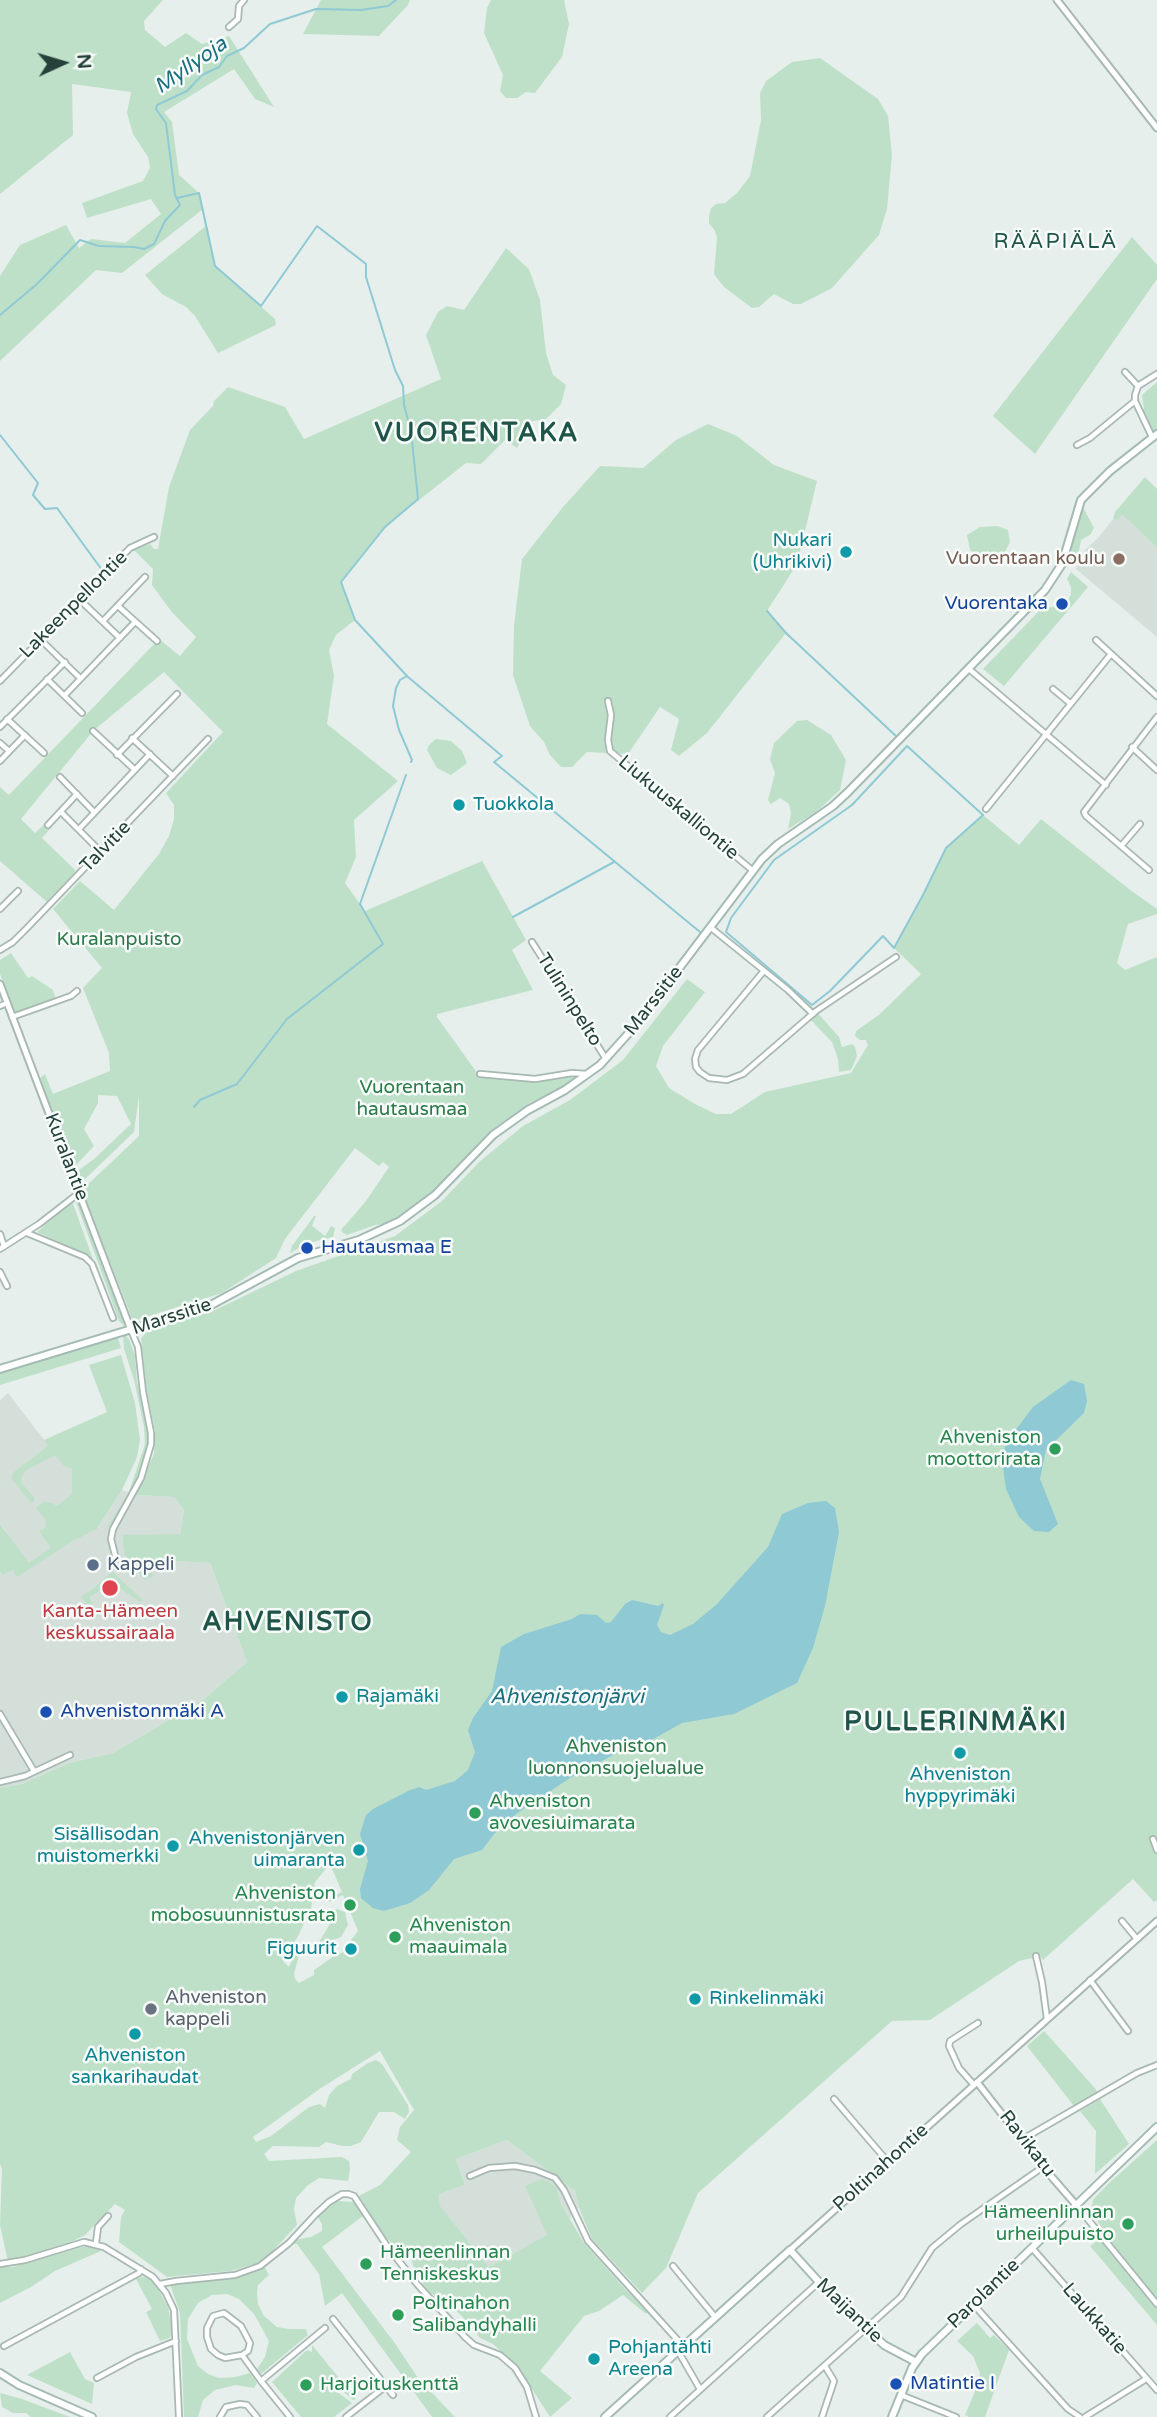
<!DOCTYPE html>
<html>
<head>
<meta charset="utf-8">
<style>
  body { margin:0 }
  #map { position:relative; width:1157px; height:2417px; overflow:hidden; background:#e6efeb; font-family:"Varela Round",sans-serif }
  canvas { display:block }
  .north { position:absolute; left:28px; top:28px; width:70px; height:70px; -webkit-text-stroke:5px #f7fbf9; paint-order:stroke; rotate:86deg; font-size:19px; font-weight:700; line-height:28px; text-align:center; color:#24423a }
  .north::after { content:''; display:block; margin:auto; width:24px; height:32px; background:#24423a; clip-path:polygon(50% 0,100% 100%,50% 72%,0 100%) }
</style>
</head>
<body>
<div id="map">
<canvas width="1157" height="2417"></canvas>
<div class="north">N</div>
</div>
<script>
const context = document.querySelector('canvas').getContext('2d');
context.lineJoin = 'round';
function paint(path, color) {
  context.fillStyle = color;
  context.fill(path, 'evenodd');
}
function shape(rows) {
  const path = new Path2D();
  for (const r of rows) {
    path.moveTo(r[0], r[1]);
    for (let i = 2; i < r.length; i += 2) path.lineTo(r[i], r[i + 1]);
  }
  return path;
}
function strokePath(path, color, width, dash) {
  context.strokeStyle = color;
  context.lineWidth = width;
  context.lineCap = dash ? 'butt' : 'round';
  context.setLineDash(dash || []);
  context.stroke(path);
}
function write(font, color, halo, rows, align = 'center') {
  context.font = font + ' "Varela Round",sans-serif';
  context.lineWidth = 5;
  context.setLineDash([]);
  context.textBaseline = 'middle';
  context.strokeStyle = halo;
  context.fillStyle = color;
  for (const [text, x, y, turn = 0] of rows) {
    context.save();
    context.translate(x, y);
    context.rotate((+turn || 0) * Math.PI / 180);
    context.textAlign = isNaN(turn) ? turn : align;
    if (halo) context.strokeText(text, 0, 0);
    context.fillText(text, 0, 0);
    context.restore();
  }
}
paint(shape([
  [1143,480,1157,489,1157,637,1076,569,1085,550,1099,537],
  [8,1393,48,1445,72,1464,98,1528,122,1490,136,1495,174,1497,184,1510,180,1535,122,1535,124,1554,139,1576,148,1564,154,1560,210,1563,247,1662,204,1699,113,1753,69,1763,22,1784,0,1788,0,1537,6,1531,0,1524,0,1400],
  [507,2140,575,2191,579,2208,572,2214,570,2219,561,2204,557,2189,526,2186,548,2235,489,2267,440,2207,439,2194,465,2185,456,2159]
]), '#d4dfda');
paint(shape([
  [0,0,163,0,144,21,145,30,165,47,186,33,202,44,229,36,274,107,255,99,234,69,164,112,172,122,179,175,199,193,203,209,122,273,96,270,0,361,0,276,20,245,66,225,79,248,91,239,125,243,161,214,151,199,87,218,82,203,143,181,150,168,148,157,133,134,127,113,131,92,72,84,73,135,0,194],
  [321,0,410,0,408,5,379,36,303,34],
  [491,0,564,0,569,24,562,57,535,93,526,92,517,98,506,98,500,91,503,75,484,33,487,8],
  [820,58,878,99,888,116,892,155,887,209,879,235,832,288,801,304,793,304,774,294,759,307,752,308,724,287,714,274,717,238,715,231,709,223,709,216,711,208,716,204,725,203,737,193,750,176,761,120,760,93,766,81,792,62],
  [206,226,215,266,275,319,276,325,218,353,195,316,186,307,162,294,145,275],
  [1132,237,1157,265,1157,279,1035,454,993,416],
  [506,248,529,269,540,300,546,353,553,375,566,385,561,404,546,419,533,421,517,448,505,440,481,464,466,463,385,527,341,582,355,620,336,635,329,650,334,676,327,724,398,781,354,820,356,857,345,883,365,911,482,861,526,940,512,950,533,990,437,1014,437,1017,480,1077,533,1082,581,1076,555,1091,531,1102,490,1131,423,1201,386,1224,375,1225,347,1235,343,1233,341,1230,366,1201,389,1167,383,1162,379,1166,355,1148,285,1239,276,1258,222,1293,133,1321,82,1190,139,1136,139,1096,134,1132,82,1182,77,1181,76,1172,94,1159,131,1124,117,1096,98,1095,98,1103,84,1129,94,1146,76,1165,73,1165,40,1083,40,1078,45,1074,53,1094,110,1071,109,1053,83,988,102,968,53,909,80,881,114,910,159,854,169,836,174,819,174,805,166,793,223,732,164,672,93,731,21,819,35,833,46,823,51,828,42,838,76,871,47,902,0,861,0,787,9,795,157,641,160,640,180,656,196,637,171,611,152,585,153,569,134,550,150,544,154,549,158,549,169,487,190,430,213,406,214,401,228,387,285,407,304,439,441,379,426,335,438,312,447,306,464,310],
  [1157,382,1157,430,1153,432,1143,410,1144,408,1142,395],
  [708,424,737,436,774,465,817,481,797,564,767,611,786,633,707,733,679,756,671,750,679,719,660,707,628,754,587,752,572,767,561,767,550,755,544,742,530,726,513,675,514,625,522,559,563,507,600,466,643,468,676,440],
  [1145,477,1157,489,1157,547,1122,514,1117,520,1113,518,1115,512],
  [1084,509,1094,528,1090,535,1081,540,1079,551,1071,566,1067,563,1081,510],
  [997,526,1008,530,1010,542,1005,552,978,556,970,550,967,535,980,527],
  [1071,572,1088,587,1004,686,983,669,1042,608,1053,607,1067,601,1071,595,1071,587,1067,579],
  [807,720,831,735,846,760,840,790,816,812,788,829,791,813,789,804,780,798,771,804,768,800,775,773,770,759,774,743,797,721],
  [436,739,451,741,462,751,467,763,451,775,437,768,427,750,429,745],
  [983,815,1019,845,1041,819,1129,889,1157,909,1157,914,1128,924,1117,963,1125,970,1157,957,1157,1900,1154,1902,1133,1879,1043,1960,1040,1956,1019,1961,930,2020,892,2021,698,2193,666,2268,642,2293,592,2239,579,2208,575,2191,507,2140,456,2159,465,2185,439,2194,440,2206,489,2267,547,2235,525,2186,542,2179,551,2183,557,2189,561,2204,584,2243,626,2290,649,2311,646,2314,623,2295,599,2311,584,2316,540,2371,572,2398,550,2417,517,2366,493,2344,480,2338,460,2314,428,2291,416,2273,409,2254,396,2247,384,2236,359,2196,380,2185,411,2152,397,2140,400,2127,414,2110,380,2051,321,2088,253,2137,256,2142,271,2136,309,2107,320,2104,325,2108,329,2095,337,2086,351,2079,352,2074,368,2063,376,2060,382,2064,408,2105,409,2112,405,2119,394,2112,379,2112,361,2142,351,2146,343,2146,326,2142,319,2147,273,2146,264,2154,269,2161,342,2157,349,2161,350,2169,348,2181,319,2178,307,2186,296,2198,294,2209,297,2225,269,2255,257,2263,231,2271,167,2277,119,2242,121,2217,125,2210,115,2204,85,2235,73,2241,8,2262,0,2225,2,2169,0,2164,0,1788,22,1784,69,1763,113,1753,204,1699,247,1662,210,1563,154,1560,148,1564,153,1576,145,1580,132,1567,124,1554,122,1535,180,1534,184,1510,174,1497,136,1495,154,1454,155,1431,147,1393,141,1339,147,1331,155,1327,213,1311,296,1271,395,1236,442,1201,479,1162,523,1126,570,1100,623,1060,687,979,705,992,663,1046,656,1066,669,1088,695,1104,716,1114,731,1114,765,1092,851,1073,868,1045,866,1040,860,1040,855,1036,856,1031,880,1014,921,974,894,948,923,895,946,848],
  [330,1864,342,1892,327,1899,329,1902,343,1895,358,1931,351,1940,353,1948,334,1956,314,1970,314,1975,299,1983,295,1979,294,1974,301,1948,295,1954,289,1967,283,1961,298,1936,311,1909,315,1882],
  [11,953,28,978,32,976,53,990,56,999,15,1014,0,974,0,960],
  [816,1011,839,1037,842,1047,852,1044,855,1047,857,1056,851,1070,839,1072,838,1059,832,1042,809,1018],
  [75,1199,80,1203,89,1226,123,1319,124,1326,119,1321],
  [72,1201,94,1262,87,1255,37,1232],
  [314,1216,316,1216,312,1226,325,1236,331,1226,335,1228,333,1237,308,1243,290,1253,292,1246],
  [123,1336,126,1336,129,1339,135,1356,137,1382,147,1422,148,1450,131,1492,110,1525,105,1530,128,1495,145,1444,144,1427,134,1380,124,1349],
  [114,1338,118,1338,121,1348,0,1385,0,1372],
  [121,1355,135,1403,140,1440,137,1457,122,1490,97,1529,71,1542,17,1577,13,1570,2,1575,0,1571,0,1524,29,1563,51,1548,39,1531,45,1528,46,1520,36,1508,43,1502,52,1503,57,1506,72,1494,72,1469,64,1466,55,1455,25,1471,21,1479,22,1484,34,1497,34,1501,31,1503,11,1478,14,1472,48,1446,44,1440,107,1412,89,1365],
  [112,1572,143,1600,140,1602,111,1582,89,1598,99,1614,95,1618,81,1596,93,1589],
  [337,1909,345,1912,348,1925,341,1937,324,1944,319,1942,336,1914,334,1911],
  [1044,2031,1063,2052,1098,2092,1074,2106,1027,2046],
  [1100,2099,1129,2144,1095,2174,1096,2131,1080,2111],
  [1157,2140,1157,2299,1108,2238,1091,2210,1093,2200,1107,2185],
  [337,2201,354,2202,363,2216,322,2247,394,2342,418,2378,455,2417,432,2417,342,2293,325,2306,319,2274,297,2244,292,2244,293,2240,311,2237,322,2231,322,2224,317,2216],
  [1100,2239,1157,2308,1157,2325,1090,2246],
  [82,2247,94,2247,101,2251,55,2271,31,2287,0,2303,0,2267,12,2267],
  [264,2266,269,2275,258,2285,257,2293,258,2304,264,2316,277,2327,289,2329,306,2329,308,2335,261,2374,257,2369,265,2357,269,2341,254,2314,239,2299,227,2294,212,2295,198,2303,188,2319,187,2339,198,2366,208,2374,219,2378,235,2377,250,2373,257,2383,254,2388,236,2385,215,2390,203,2400,198,2417,184,2417,180,2313,170,2284,241,2276],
  [142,2277,148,2278,156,2285,168,2307,172,2328,170,2338,160,2341,146,2312,152,2309,136,2279],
  [977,2323,990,2338,994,2335,1009,2350,985,2417,969,2417,965,2415,979,2382,980,2373,973,2356,957,2341],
  [312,2345,356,2399,353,2400,339,2388,336,2391,352,2403,334,2417,301,2417,272,2382,307,2350,312,2352],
  [70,2352,85,2379,94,2383,92,2404,27,2375],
  [0,2393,22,2399,70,2417,31,2417,26,2413,13,2413,2,2407]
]), '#bfe0c8');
paint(shape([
  [1071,1380,1084,1384,1087,1401,1084,1413,1046,1450,1040,1479,1058,1524,1049,1532,1034,1531,1019,1517,1006,1489,1003,1468,1005,1444,1033,1407],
  [826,1501,835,1508,839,1532,825,1606,813,1648,797,1683,734,1714,682,1723,639,1747,632,1745,570,1778,516,1814,494,1834,482,1850,454,1859,429,1890,410,1903,384,1911,373,1908,361,1898,360,1889,368,1861,360,1834,366,1815,373,1809,408,1791,419,1787,426,1790,455,1781,468,1770,475,1752,468,1730,473,1718,492,1691,501,1647,524,1634,572,1619,580,1614,597,1615,606,1623,611,1622,625,1604,632,1600,658,1606,663,1603,664,1605,657,1625,661,1632,670,1635,693,1624,716,1605,768,1547,782,1514,808,1503]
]), '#8ec9d4');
strokePath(shape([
  [177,198,199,193,215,266,261,306,317,226,366,264,366,277,395,370,403,386,404,405,411,431,418,499,385,527,341,582,355,620,407,676,400,680,396,688,393,706,399,730,412,760,411,762],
  [0,315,37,284,80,240,99,246,134,247,144,249,154,244,165,221,180,205,175,195,166,123,156,109,157,105,187,91,202,75,219,67,227,56,244,48,270,24,316,9,361,10,388,6,396,0],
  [0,435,38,483,33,495,45,509,57,508,102,570],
  [767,611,786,633,897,737],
  [408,677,502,756,494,762,700,932],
  [907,746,983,815,946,848,923,895,894,948,883,936,830,991,812,1005,726,932,731,918,774,860,852,805,907,746],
  [513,917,614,862],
  [194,1107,200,1100,237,1084,287,1019,383,944,360,904,406,775]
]), '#8ec9d4', 2);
const minor = shape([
  [229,27,238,19,239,6,244,0],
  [1125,372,1138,386],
  [1152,437,1135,401,1135,395,1138,386,1157,374],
  [1077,445,1090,438,1135,401],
  [79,599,120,638],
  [118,606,157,641],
  [103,621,145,577],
  [40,639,80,678],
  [1096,640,1157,696],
  [969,669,1106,785],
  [47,679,82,713],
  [0,681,130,548,154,537],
  [1053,689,1071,704],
  [65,695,135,622],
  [608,701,611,715,608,740,610,751,752,870],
  [7,719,44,753],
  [0,727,65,662],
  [93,731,135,770],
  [132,738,173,776],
  [0,743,9,751],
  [1132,747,1157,770],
  [117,755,177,694],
  [0,761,25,735],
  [60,777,94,812],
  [986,809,1111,654],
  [61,812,101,852],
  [48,825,77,794],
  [79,829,150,754],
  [1121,846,1140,824],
  [1149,870,1086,816,1084,812,1157,717],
  [0,909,18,891],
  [710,927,788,990,813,1014],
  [532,942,606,1059],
  [0,950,13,942,27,928,208,739],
  [763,972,698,1050,695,1059,696,1067,700,1072,709,1078,727,1080,743,1074,816,1011,896,957],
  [0,1006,7,1003],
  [12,1017,71,996,77,991],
  [480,1074,535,1079,572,1073,587,1074],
  [27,1233,85,1257,92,1264,113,1318],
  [0,1234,4,1246],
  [0,1249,39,1224,79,1193],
  [0,1272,7,1286],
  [116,1559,111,1539,113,1529,141,1478,151,1444,151,1433,143,1392,138,1347,131,1330],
  [0,1714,34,1771],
  [0,1782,25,1776,70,1755],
  [1153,1839,1157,1850],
  [1122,1921,1137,1939],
  [1036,1956,1042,1982,1047,2019],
  [1090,1980,1128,2031],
  [974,2085,959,2068,949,2046,950,2041,978,2023],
  [834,2099,888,2162],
  [1023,2139,1137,2073,1157,2065],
  [470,2176,489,2168,515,2166,535,2170,555,2178,564,2190,588,2241,683,2346],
  [1077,2206,1157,2304],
  [96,2243,98,2227,108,2216],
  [1032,2248,1157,2390],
  [0,2264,25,2260,84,2242,104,2247,153,2277,166,2293,174,2310,179,2417],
  [673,2266,715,2317],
  [160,2284,176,2281,235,2275,260,2266,289,2243,316,2214,329,2202,342,2194,348,2194,354,2196,387,2246,417,2284,465,2337,474,2345,500,2355,515,2368,527,2387,536,2417],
  [973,2304,1068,2409,1080,2417],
  [333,2319,393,2395],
  [4,2346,139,2273,141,2269],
  [678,2351,700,2389],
  [242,2355,225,2358,218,2355,211,2349,207,2337,207,2328,213,2316,224,2313,241,2326,250,2343,248,2351,242,2355,261,2381],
  [97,2378,136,2357,176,2341],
  [901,2395,956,2417],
  [220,2417,226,2407,240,2404,247,2405,257,2417],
  [290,2417,261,2381,325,2328],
  [346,2417,386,2386],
  [670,2417,819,2282],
  [767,2417,901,2297,932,2248,961,2224,1043,2167],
  [822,2417,834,2381,825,2366],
  [1085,2417,1146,2379]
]);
const tertiary = shape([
  [1057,0,1157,128],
  [0,984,131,1330],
  [977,2082,1043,2167,1077,2206],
  [790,2250,1157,1921]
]);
const secondary = shape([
  [0,1369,211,1305,298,1258,359,1240,400,1221,435,1195,493,1135,528,1110,565,1090,600,1065,636,1025,762,859,778,844,833,806,848,792,1045,590,1062,564,1081,500,1110,471,1157,434],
  [0,2373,19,2385,92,2417],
  [605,2417,790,2250,819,2282,884,2345,916,2362],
  [892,2417,912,2368,922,2354,1157,2127]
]);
strokePath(minor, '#a8b8b2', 8);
strokePath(tertiary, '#a8b8b2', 9);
strokePath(secondary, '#a4bbb3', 10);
strokePath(minor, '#fff', 4.5);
strokePath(tertiary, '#fff', 5);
strokePath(secondary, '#fff', 6);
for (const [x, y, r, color] of [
  [846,552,7,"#0f9aa8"],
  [1119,559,7,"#8d6e63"],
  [1062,604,7,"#1a4fb4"],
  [459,805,7,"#0f9aa8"],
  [307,1248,7,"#1a4fb4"],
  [1055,1449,7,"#2e9e5b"],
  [93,1565,7,"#5c6f8a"],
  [110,1588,9,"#e0444e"],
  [342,1697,7,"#0f9aa8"],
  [46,1712,7,"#1a4fb4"],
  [960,1753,7,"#0f9aa8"],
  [475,1813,7,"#2e9e5b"],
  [173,1846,7,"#0f9aa8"],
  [359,1850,7,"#0f9aa8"],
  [350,1905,7,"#2e9e5b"],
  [395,1937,7,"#2e9e5b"],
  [351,1949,7,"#0f9aa8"],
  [695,1999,7,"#0f9aa8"],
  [151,2009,7,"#6b7280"],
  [135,2034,7,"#0f9aa8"],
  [1128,2224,7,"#2e9e5b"],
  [366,2264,7,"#2e9e5b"],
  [398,2315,7,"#2e9e5b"],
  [594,2359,7,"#0f9aa8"],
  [896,2384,7,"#1a4fb4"],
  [306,2385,7,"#2e9e5b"]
]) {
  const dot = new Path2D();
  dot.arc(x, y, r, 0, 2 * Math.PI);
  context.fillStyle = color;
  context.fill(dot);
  strokePath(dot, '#f7fbf9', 2.5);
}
write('19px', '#0d838f', '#f7fbf9', [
  ["Nukari",832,541],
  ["(Uhrikivi)",832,563],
  ["Tuokkola",473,805,"left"],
  ["Rajamäki",356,1697,"left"],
  ["Ahveniston",960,1775,"center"],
  ["hyppyrimäki",960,1797,"center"],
  ["Sisällisodan",159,1835],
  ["muistomerkki",159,1857],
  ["Ahvenistonjärven",345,1839],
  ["uimaranta",345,1861],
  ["Figuurit",337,1949],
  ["Rinkelinmäki",709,1999,"left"],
  ["Ahveniston",135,2056,"center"],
  ["sankarihaudat",135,2078,"center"],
  ["Pohjantähti",608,2348,"left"],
  ["Areena",608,2370,"left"]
], 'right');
write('19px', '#785e54', '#f7fbf9', [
  ["Vuorentaan koulu",1105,559]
], 'right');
write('19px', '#164399', '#f7fbf9', [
  ["Vuorentaka",1048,604,"right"],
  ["Hautausmaa E",321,1248],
  ["Ahvenistonmäki A",60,1712],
  ["Matintie I",910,2384]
], 'left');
write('19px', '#24423a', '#f7fbf9', [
  ["Lakeenpellontie",74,605,-45],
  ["Liukuuskalliontie",678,808,40],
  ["Talvitie",106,847,-46],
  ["Tulininpelto",569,1000,58],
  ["Marssitie",654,1001,-52],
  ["Kuralantie",66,1157,69],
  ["Marssitie",172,1317,-18],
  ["Ravikatu",1027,2144,52],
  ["Poltinahontie",881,2168,-42],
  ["Parolantie",984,2294,-44],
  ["Maijantie",849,2311,44],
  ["Laukkatie",1094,2319,49]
]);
write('19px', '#2d7a4b', '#f7fbf9', [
  ["Kuralanpuisto",119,940],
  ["Vuorentaan",412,1088],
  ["hautausmaa",412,1110],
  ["Ahveniston",616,1747],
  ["luonnonsuojelualue",616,1769]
]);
write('19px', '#27864d', '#f7fbf9', [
  ["Ahveniston",1041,1438,"right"],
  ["moottorirata",1041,1460,"right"],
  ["Ahveniston",489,1802],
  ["avovesiuimarata",489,1824],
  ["Ahveniston",336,1894,"right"],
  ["mobosuunnistusrata",336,1916,"right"],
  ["Ahveniston",409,1926],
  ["maauimala",409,1948],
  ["Hämeenlinnan",1114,2213,"right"],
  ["urheilupuisto",1114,2235,"right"],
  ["Hämeenlinnan",380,2253],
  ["Tenniskeskus",380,2275],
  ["Poltinahon",412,2304],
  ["Salibandyhalli",412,2326],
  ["Harjoituskenttä",320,2385]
], 'left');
write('19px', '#4e5e75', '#f7fbf9', [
  ["Kappeli",107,1565]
], 'left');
write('19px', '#be3a42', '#f7fbf9', [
  ["Kanta-Hämeen",110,1612],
  ["keskussairaala",110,1634]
]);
write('19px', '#5b616d', '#f7fbf9', [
  ["Ahveniston",165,1998],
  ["kappeli",165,2020]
], 'left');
write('italic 21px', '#1c6f80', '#f7fbf9', [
  ["Myllyoja",191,66,-35],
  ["Ahvenistonjärvi",567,1697]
]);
context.letterSpacing = '2px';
write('21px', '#1f5548', '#f7fbf9', [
  ["RÄÄPIÄLÄ",1056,242]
]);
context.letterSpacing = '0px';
context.letterSpacing = '2px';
write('bold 26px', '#1f5548', '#f7fbf9', [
  ["VUORENTAKA",477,434],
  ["AHVENISTO",288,1623],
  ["PULLERINMÄKI",956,1723]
]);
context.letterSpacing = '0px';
</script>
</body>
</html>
